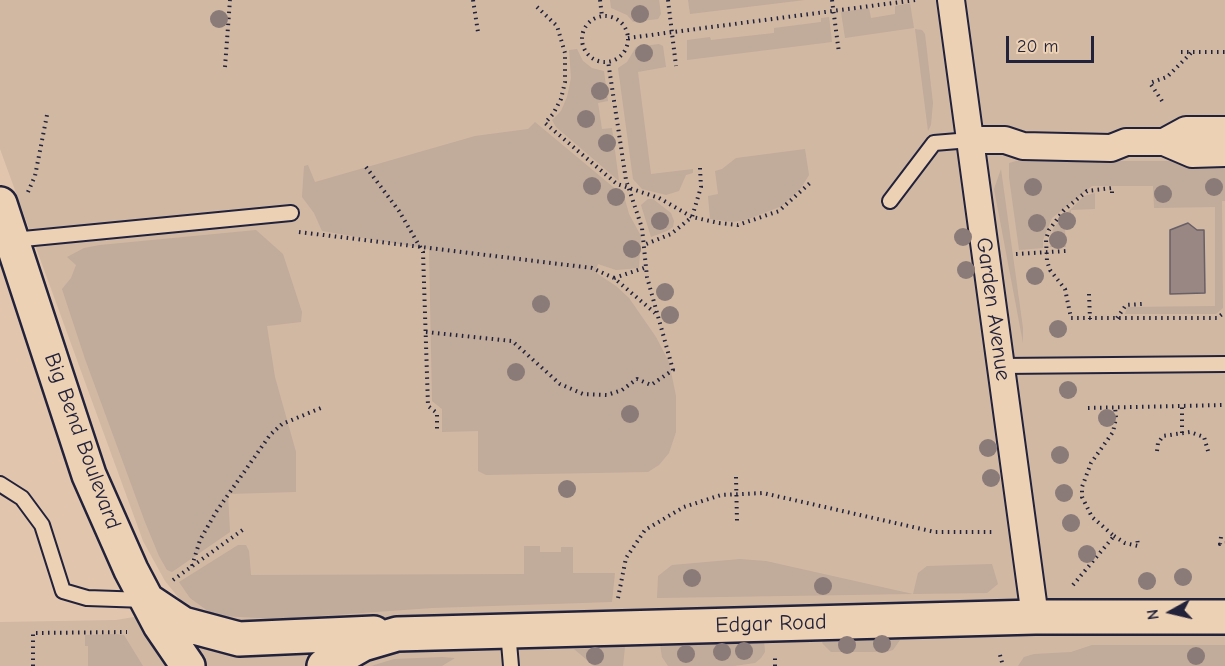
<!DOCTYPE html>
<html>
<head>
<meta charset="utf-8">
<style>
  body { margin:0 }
  #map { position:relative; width:1225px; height:666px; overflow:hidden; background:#e1c6ad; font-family:"Comic Neue",sans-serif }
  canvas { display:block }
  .north { position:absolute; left:1141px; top:582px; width:60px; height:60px; -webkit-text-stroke:4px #edd1b4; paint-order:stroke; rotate:262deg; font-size:16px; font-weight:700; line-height:24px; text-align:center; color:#22223b }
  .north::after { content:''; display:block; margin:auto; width:21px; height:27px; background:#22223b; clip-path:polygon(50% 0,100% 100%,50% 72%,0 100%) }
  .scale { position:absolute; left:1006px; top:36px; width:88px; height:27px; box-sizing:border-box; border:3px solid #22223b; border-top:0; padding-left:8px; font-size:18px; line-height:21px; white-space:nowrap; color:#22223b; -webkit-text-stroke:4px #edd1b4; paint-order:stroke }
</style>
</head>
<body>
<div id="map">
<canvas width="1225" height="666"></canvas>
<div class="north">N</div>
<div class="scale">20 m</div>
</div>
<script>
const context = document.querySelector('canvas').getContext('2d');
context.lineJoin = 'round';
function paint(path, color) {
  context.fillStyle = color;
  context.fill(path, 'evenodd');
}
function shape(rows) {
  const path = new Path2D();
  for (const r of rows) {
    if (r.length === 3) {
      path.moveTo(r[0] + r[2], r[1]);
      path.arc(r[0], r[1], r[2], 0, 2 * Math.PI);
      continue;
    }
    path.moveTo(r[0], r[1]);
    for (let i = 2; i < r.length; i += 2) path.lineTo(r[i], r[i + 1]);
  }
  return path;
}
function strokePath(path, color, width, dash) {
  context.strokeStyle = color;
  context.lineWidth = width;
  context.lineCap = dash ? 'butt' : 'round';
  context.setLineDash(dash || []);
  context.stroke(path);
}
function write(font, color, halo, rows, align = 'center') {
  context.font = font + ' "Comic Neue",sans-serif';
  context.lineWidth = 4.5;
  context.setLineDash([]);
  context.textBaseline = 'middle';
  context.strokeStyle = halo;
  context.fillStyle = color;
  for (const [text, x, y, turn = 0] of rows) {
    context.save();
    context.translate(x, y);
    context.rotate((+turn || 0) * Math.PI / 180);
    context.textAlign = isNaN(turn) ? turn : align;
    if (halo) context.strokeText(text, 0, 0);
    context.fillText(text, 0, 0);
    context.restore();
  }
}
paint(shape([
  [0,0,1225,0,1225,666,0,666,0,622,116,620,187,608,165,581,143,541,0,149]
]), '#d1b8a3');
paint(shape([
  [610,0,659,0,661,14,658,19,633,22,627,15,611,8],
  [688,0,805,0,690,14],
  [910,3,914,28,845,38,841,12,869,8,871,18,895,14,895,6],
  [829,17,832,42,687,60,687,40,710,37,711,40,774,33,774,28,821,22,821,18],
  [915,29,922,30,925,34,933,103,931,125,928,131],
  [659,44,663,46,666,67,638,72,651,174,693,169,693,173,686,175,679,191,666,195,642,189,633,179,618,68,627,62,636,47],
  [577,49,583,61,592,68,604,71,608,101,598,103,602,129,612,128,619,181,556,127,552,120,561,111,567,97,571,78,569,50],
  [535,122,624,196,629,214,641,236,639,268,616,270,598,264,595,272,616,286,629,298,656,337,669,362,676,396,676,432,669,453,659,465,648,472,486,475,478,471,478,431,442,432,442,409,432,401,429,249,322,231,314,213,302,197,304,166,308,165,315,182,475,136,528,129],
  [805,149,809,175,801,188,782,206,746,220,733,222,710,219,708,196,718,194,715,171,722,169,736,158],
  [1016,161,1225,161,1225,201,1222,201,1223,308,1216,314,1125,314,1127,307,1215,306,1215,207,1154,208,1153,186,1092,186,1052,218,1043,240,1043,248,1019,250,1009,177,1009,163],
  [1001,169,1023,328,1023,343,994,189],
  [1095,193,1095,209,1071,210,1071,229,1065,229,1066,247,1050,247,1053,229,1060,220,1084,196],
  [648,199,653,199,671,213,674,221,673,227,667,231,651,237,641,205],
  [256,230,283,254,302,312,301,322,267,326,275,377,296,452,296,492,228,494,230,532,172,572,167,570,159,556,145,522,85,359,62,289,71,278,76,265,67,257,84,248,100,245],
  [238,545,246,545,249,551,251,575,524,574,524,546,540,546,540,552,561,552,561,547,573,547,573,573,615,573,612,602,432,608,277,619,221,616,212,614,190,598,179,582],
  [740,559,766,561,913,594,918,573,927,566,992,564,998,584,987,593,913,594,657,598,658,576,672,565],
  [116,634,124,635,143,666,88,666,88,646,85,646,85,635],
  [764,640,765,652,761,658,755,663,734,666,668,666,662,657,660,645],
  [900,640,893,650,887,652,831,652,822,643,823,641],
  [1092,645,1225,645,1225,666,1018,666,1024,657,1034,654,1071,652],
  [625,647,623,666,594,666,574,649],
  [442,657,455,658,442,666,371,666,394,659]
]), '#c1ab9a');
const water = shape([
  [1188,223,1197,230,1204,230,1205,293,1170,294,1170,230,1188,223]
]);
paint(water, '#988782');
strokePath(water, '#695f66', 1.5);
const lane = shape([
  [890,201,934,143,970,140],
  [13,240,291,213],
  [1001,366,1225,364],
  [0,484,22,498,42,525,63,591,87,598,146,600],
  [508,631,511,666]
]);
const street = shape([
  [951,0,1035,617],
  [970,140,1005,140,1023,146,1111,148,1126,142,1164,142,1192,154,1225,153],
  [1164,142,1186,130,1225,130]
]);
const secondary = shape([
  [0,204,89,475,131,570,160,625,188,666],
  [150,602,183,624,239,639,374,633],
  [324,666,363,644,397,634,1035,617,1225,617]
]);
strokePath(lane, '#22223b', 18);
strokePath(street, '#22223b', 30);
strokePath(secondary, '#22223b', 38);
strokePath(shape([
  [473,0,478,32],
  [600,0,602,16],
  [668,0,676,66],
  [832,0,839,53],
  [537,7,557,26,565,53,565,82,561,99,553,114,545,123,617,184,659,198,692,217,671,234,646,244],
  [605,39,23],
  [628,38,916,0],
  [1181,52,1225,52],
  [225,67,230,0],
  [1162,101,1150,83,1167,77,1193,51],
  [366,167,399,211,423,252,428,406,437,413,437,432],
  [700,168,701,187,692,217,719,223,738,225,779,211,811,182],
  [28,192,35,176,47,115],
  [1112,193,1112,188,1087,191,1064,210,1049,230,1046,239,1047,261,1050,270,1065,289,1071,318,1217,318,1225,312],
  [299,232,592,268,614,278,655,313],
  [1016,254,1066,251],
  [614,278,647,267],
  [1089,294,1090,319],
  [1117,318,1126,305,1142,304],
  [426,332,512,341,560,384,583,394,607,395,622,390,637,379,651,385,673,370,647,277,642,228,626,180,608,61],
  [1088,408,1225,405],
  [1182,433,1182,405],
  [1157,451,1158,443,1163,436,1190,432,1204,437,1208,451],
  [736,477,737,521],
  [1114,536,1125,543,1138,546,1137,537],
  [1221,537,1220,544,1225,543],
  [192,566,200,540,216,512,270,435,282,424,321,408],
  [173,580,244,529],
  [1073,585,1114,536,1092,517,1082,497,1082,487,1091,463,1113,432,1116,418,1115,406],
  [618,598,626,558,645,530,684,507,721,495,763,493,935,532,992,532],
  [1000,655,1003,666],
  [33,666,33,633,127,632],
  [775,666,775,656]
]), '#22223b', 4, [1.5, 4.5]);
strokePath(lane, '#edd1b4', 14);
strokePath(street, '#edd1b4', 26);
strokePath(secondary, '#edd1b4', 33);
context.fillStyle = '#8a7b79';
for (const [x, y] of [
  [640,14],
  [219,19],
  [644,53],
  [600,91],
  [586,119],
  [607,143],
  [592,186],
  [1033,187],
  [1214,187],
  [1163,194],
  [616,197],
  [660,221],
  [1067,221],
  [1037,223],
  [963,237],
  [1058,240],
  [632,249],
  [966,270],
  [1035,276],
  [665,292],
  [541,304],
  [670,315],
  [1058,329],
  [516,372],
  [1068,390],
  [630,414],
  [1107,418],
  [988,448],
  [1060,455],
  [991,478],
  [567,489],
  [1064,493],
  [1071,523],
  [1087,554],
  [1183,577],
  [692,578],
  [1147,581],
  [823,586],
  [882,644],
  [847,645],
  [744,651],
  [722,652],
  [686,654],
  [595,656],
  [1196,656]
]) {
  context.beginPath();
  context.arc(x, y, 9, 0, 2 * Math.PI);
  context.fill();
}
write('22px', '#22223b', '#edd1b4', [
  ["Garden Avenue",993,309,82],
  ["Big Bend Boulevard",82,441,70],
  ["Edgar Road",771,624,-2]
]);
</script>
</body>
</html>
